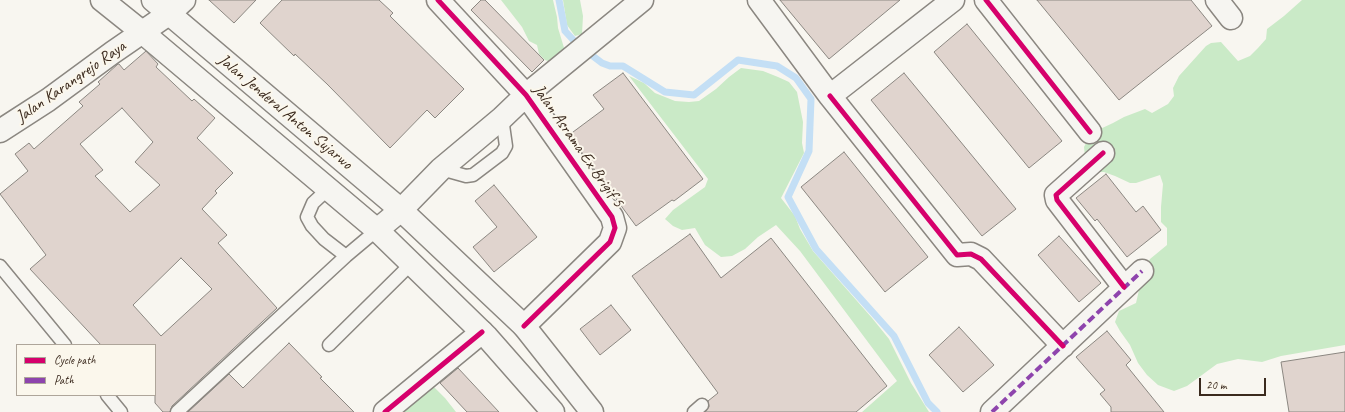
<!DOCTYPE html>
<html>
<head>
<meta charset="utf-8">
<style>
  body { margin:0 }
  #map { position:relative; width:1345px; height:412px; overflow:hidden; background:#f8f6f0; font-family:Caveat,sans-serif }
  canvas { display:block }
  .legend { position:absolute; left:16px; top:344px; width:140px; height:52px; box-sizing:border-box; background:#fbf7ec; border:1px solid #aea59a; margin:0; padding:5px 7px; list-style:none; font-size:12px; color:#3b2a1e }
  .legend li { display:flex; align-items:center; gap:8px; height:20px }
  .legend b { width:20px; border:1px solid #aea59a }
  .scale { position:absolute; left:1199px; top:378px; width:67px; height:18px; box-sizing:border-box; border:2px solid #3b2a1e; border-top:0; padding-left:5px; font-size:12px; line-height:14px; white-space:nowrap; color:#3b2a1e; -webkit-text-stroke:3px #fbf7ec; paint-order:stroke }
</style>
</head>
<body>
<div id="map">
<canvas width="1345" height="412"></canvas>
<ul class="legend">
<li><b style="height:5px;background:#d6006c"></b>Cycle path</li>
<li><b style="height:5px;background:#8e44ad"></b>Path</li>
</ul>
<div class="scale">20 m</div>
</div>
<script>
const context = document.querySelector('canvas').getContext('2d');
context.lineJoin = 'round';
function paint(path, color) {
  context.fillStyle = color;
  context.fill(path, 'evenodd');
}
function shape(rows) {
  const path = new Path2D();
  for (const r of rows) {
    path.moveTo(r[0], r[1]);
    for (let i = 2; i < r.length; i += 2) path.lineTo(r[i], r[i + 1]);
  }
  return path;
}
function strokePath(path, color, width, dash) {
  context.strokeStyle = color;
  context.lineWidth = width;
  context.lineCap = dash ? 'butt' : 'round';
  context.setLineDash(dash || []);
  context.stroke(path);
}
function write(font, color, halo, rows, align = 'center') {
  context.font = font + ' Caveat,sans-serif';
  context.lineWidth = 4;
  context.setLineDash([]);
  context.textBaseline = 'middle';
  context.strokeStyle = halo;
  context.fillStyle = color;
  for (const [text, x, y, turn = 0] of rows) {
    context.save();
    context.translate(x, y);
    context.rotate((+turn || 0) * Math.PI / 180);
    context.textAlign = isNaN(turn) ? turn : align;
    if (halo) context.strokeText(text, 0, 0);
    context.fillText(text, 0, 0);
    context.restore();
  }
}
paint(shape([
  [501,0,553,0,557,17,558,28,565,51,551,62,545,60,539,54,537,45,529,41,522,27],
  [563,0,580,0,583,16,582,34,575,36,567,25],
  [1302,0,1345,0,1345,345,1281,356,1262,362,1238,359,1217,364,1187,386,1174,391,1158,385,1147,375,1138,363,1130,345,1120,331,1115,322,1119,311,1136,303,1143,273,1150,259,1167,245,1167,228,1161,222,1161,207,1163,184,1160,175,1136,183,1130,183,1115,176,1104,172,1096,172,1085,157,1084,147,1087,141,1098,130,1113,123,1124,117,1145,109,1152,113,1168,104,1174,96,1173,88,1179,76,1206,46,1211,43,1221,42,1238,61,1250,56,1258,48,1266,39,1267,29,1284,16],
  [741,68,763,71,778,77,789,82,797,92,803,122,802,143,804,153,781,198,795,216,800,229,813,251,872,318,889,339,911,383,929,412,862,412,897,381,800,251,776,225,758,237,745,249,732,256,721,257,705,245,695,228,682,230,673,226,665,219,673,210,705,187,708,179,629,76,644,83,655,93,675,101,689,102,699,101,716,89,729,77],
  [433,386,445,398,456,412,374,412]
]), '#caeac7');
strokePath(shape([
  [559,0,565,31,577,44,602,63,610,66,623,66,665,92,694,95,738,60,777,66,796,78,811,99,809,151,788,197,816,249,894,336,928,403,937,412]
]), '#c4dff5', 7);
const building = shape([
  [209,0,256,0,234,23,209,0],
  [282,0,379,0,393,13,390,16,464,89,435,118,427,110,390,148,327,84,295,54,294,56,260,23,282,0],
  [481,0,485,0,544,60,532,72,471,10,481,0],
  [780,0,900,0,829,59,780,0],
  [1037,0,1191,0,1212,26,1119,100,1037,0],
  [967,24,1062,141,1029,168,934,52,967,24],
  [146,51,158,64,156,67,192,101,194,99,215,118,197,138,233,173,215,191,217,193,202,209,227,235,218,243,277,308,172,406,170,412,163,412,155,403,155,345,101,345,30,269,46,255,0,194,28,171,15,154,29,143,34,149,83,106,79,102,100,84,98,82,118,64,119,64,124,70,146,51],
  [122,108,153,142,135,162,160,185,130,212,95,176,103,170,80,144,122,108],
  [181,258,212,289,161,336,133,305,181,258],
  [623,73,703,179,674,201,672,200,636,226,569,135,604,109,593,95,623,73],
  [904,73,1016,209,982,236,871,100,904,73],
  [844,152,928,257,885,292,801,187,844,152],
  [1106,174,1136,212,1143,206,1161,230,1127,257,1097,219,1095,221,1076,198,1106,174],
  [494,185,537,237,494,272,473,247,497,227,475,201,494,185],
  [690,234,721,278,771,238,887,386,856,412,705,412,709,407,708,401,718,393,632,276,690,234],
  [1059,236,1101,283,1079,302,1038,255,1059,236],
  [611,305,631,330,600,355,580,329,611,305],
  [959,327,994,365,963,392,929,355,959,327],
  [1107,331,1131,360,1126,365,1164,412,1111,412,1111,407,1100,394,1105,390,1076,357,1107,331],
  [289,343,322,377,320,378,354,412,188,412,229,374,243,388,289,343],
  [1345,352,1345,412,1289,412,1281,362,1345,352],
  [458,368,499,412,467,412,440,383,458,368]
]);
paint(building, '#e0d4ce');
strokePath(building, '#8b8781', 1);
const lane = shape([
  [441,169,466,176,473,175,502,153,506,146,502,118],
  [328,189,313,203,307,217,312,226,324,239,346,256],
  [0,266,65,345],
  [329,345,412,263],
  [107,395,121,412],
  [177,412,346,256,377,230],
  [694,412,702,405]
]);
const street = shape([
  [438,0,526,95,612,217,615,228,610,242,524,326],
  [759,0,830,96,953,0],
  [986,0,1090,132],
  [1217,0,1231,18],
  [170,13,184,0],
  [830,96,957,255,971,254,981,259,1063,346],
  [1103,153,1056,195,1057,200,1124,287],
  [377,230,401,210,441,169,502,118,526,95,642,0],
  [385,412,482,332],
  [992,412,1142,271]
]);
const secondary = shape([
  [0,131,48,100,112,53,170,13]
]);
const highway = shape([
  [102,0,142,32,377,230,487,337,553,412],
  [153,0,401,210,524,326,592,412]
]);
strokePath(lane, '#8b8781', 15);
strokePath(street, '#8b8781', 25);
strokePath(secondary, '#8b8781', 25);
strokePath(highway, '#8b8781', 25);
strokePath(lane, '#f6f5f1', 12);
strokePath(street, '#f6f5f1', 22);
strokePath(secondary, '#f6f5f1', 22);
strokePath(highway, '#f6f5f1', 22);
strokePath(shape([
  [992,412,1142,271]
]), '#8e44ad', 4, [8, 4]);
strokePath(shape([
  [438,0,526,95,612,217,615,228,610,242,524,326],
  [986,0,1090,132],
  [830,96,957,255,971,254,981,259,1063,346],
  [1103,153,1056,195,1057,200,1124,287],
  [385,412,482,332]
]), '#d6006c', 5);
write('17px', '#3b2a1e', '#fbf7ec', [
  ["Jalan Karangrejo Raya",71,82,-35],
  ["Jalan Jenderal Anton Sujarwo",285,112,40],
  ["Jalan Asrama Ex Brigif 5",578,146,55]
]);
</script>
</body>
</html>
